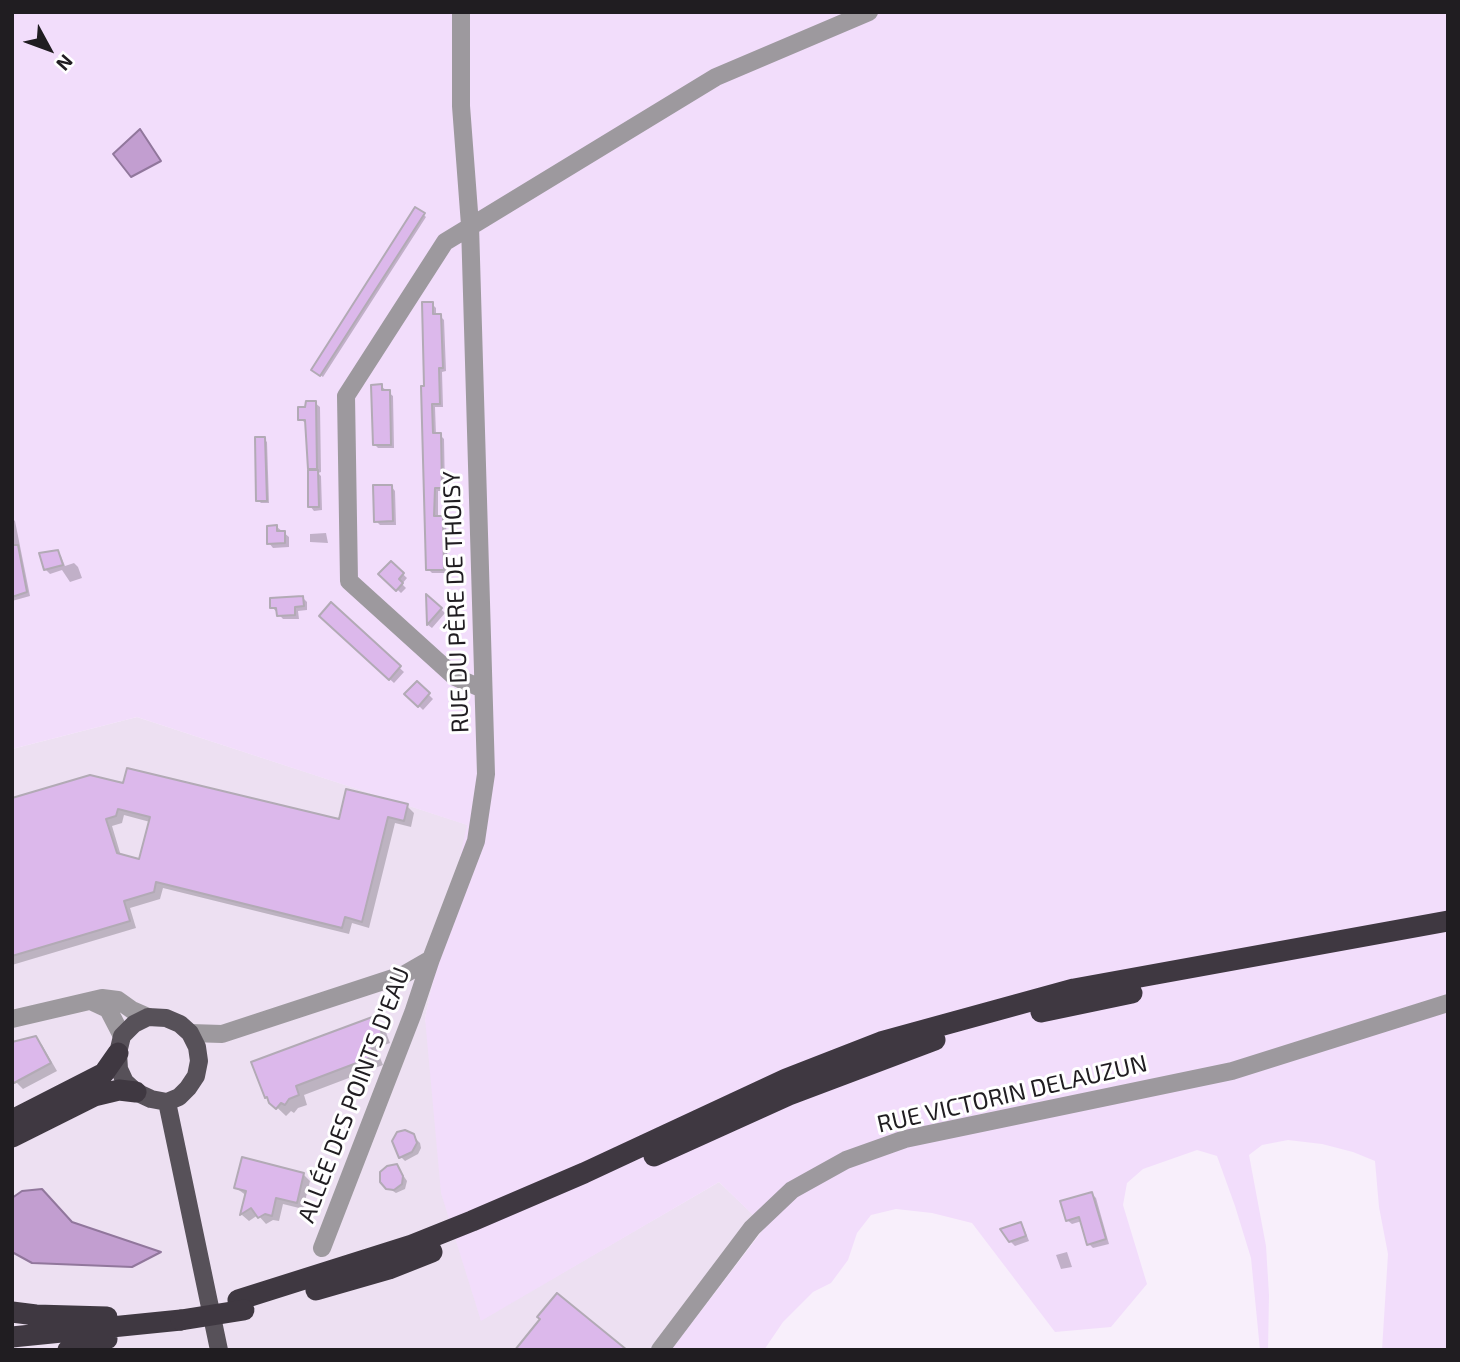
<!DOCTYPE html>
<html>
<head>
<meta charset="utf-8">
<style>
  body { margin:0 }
  #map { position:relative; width:1460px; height:1362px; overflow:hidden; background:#f8effb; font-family:"Exo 2",sans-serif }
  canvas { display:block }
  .frame { position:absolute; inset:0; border:14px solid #201d21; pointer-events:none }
  .north { position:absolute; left:14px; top:14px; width:70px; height:70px; -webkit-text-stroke:5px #fff; paint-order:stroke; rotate:131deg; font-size:19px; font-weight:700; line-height:28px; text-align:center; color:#201d21 }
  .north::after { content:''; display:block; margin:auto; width:24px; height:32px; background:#201d21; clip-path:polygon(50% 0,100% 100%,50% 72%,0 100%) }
</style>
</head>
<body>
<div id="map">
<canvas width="1460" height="1362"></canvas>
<div class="frame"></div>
<div class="north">N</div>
</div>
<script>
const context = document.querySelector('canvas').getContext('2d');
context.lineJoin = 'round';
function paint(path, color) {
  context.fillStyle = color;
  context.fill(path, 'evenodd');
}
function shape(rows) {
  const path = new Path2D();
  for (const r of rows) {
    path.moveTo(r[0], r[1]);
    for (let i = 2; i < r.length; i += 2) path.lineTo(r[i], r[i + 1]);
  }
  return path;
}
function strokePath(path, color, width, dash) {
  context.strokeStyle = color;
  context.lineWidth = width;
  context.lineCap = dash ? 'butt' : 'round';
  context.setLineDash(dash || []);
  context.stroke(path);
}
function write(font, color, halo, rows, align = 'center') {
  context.font = font + ' "Exo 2",sans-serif';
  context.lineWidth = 6;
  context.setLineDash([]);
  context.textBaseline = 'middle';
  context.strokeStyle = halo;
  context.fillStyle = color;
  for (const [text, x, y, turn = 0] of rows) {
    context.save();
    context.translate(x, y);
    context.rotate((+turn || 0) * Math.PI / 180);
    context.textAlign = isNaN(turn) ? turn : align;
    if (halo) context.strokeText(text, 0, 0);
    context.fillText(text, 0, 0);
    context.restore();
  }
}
paint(shape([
  [137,717,468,825,425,1018,481,1320,719,1182,765,1226,671,1350,12,1350,12,749]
]), '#ede0f2');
paint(shape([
  [12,12,1448,12,1448,1350,1382,1350,1388,1254,1379,1207,1375,1161,1353,1152,1322,1144,1288,1140,1262,1145,1249,1155,1266,1246,1269,1295,1268,1350,1260,1350,1251,1258,1235,1206,1217,1156,1197,1150,1143,1169,1127,1183,1123,1205,1147,1284,1111,1327,1055,1332,972,1223,932,1213,896,1209,871,1215,857,1233,848,1260,831,1283,813,1292,783,1322,764,1350,671,1350,765,1227,719,1182,481,1321,441,1193,425,1018,467,825,137,717,12,749]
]), '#f2ddfb');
const water = shape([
  [140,129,161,161,131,177,113,154,140,129],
  [42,1189,72,1222,161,1252,132,1267,32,1263,12,1252,12,1198,22,1191,42,1189]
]);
paint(water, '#c29ed0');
strokePath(water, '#91779c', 2);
paint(shape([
  [423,214,426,217,323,377,316,372],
  [432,304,436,308,436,316,440,316,444,320,446,371,442,372,443,407,435,407,436,435,440,435,444,439,445,491,438,491,438,517,442,517,446,521,448,573,432,573,428,569,426,387],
  [381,386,393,396,394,448,378,448,374,444],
  [315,403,320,407,321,472,318,473,321,476,322,510,314,511,310,506,313,472,310,468,307,424,300,419,307,409],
  [264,439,267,442,269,503,261,503,258,500],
  [391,486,395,491,396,525,380,525,376,521],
  [12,518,15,521,30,596,12,601],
  [277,527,289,537,289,547,273,548,269,543],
  [326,533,328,543,310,542,310,534],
  [57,551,61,556,65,566,74,563,78,567,82,578,70,582,62,570,50,574,46,570,41,554],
  [391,563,407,578,402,584,406,588,401,593,381,574],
  [428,597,445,613,432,628,428,625],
  [303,598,307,602,307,610,298,611,299,619,283,619,272,607],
  [332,605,404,672,394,683,321,616],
  [417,683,433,699,423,710,407,694],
  [12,800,340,821,407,806,414,813,411,827,395,823,369,928,352,923,349,934,163,888,160,899,130,908,136,928,12,965],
  [124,815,150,822,141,861,121,856,112,826,122,823],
  [375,1018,384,1027,390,1043,376,1048,383,1065,304,1095,307,1105,298,1108,294,1113,291,1111,286,1116,266,1097],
  [35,1038,42,1045,57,1071,23,1089,17,1083,12,1084],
  [410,1133,420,1143,421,1148,418,1154,405,1161,401,1157],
  [397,1166,407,1181,405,1189,396,1193,385,1186],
  [303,1174,310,1181,303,1209,283,1204,279,1221,273,1220,266,1224,258,1215,249,1221,242,1215,247,1196,236,1188],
  [1092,1194,1096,1198,1109,1244,1093,1248,1089,1244,1082,1221,1072,1224,1067,1220],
  [1020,1224,1024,1228,1029,1241,1015,1246,1010,1241],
  [1067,1252,1072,1267,1061,1269,1056,1255]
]), '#0003');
const building = shape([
  [415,207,425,213,320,376,311,370,415,207],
  [422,302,433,302,433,314,441,314,443,368,439,368,440,404,432,404,433,433,441,433,442,488,435,488,434,516,443,516,444,570,426,570,421,386,424,386,422,302],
  [382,384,382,390,390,390,391,445,373,445,371,385,382,384],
  [306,401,316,401,317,469,308,469,305,420,298,420,298,407,305,407,306,401],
  [255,437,265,437,267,501,256,501,255,437],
  [308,470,318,470,319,507,308,507,308,470],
  [373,485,392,485,393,521,374,522,373,485],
  [277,525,277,531,285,531,285,543,267,544,267,526,277,525],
  [12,545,18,545,27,592,12,597,12,545],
  [58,550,63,565,44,570,39,553,58,550],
  [391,561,404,573,399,579,403,583,396,591,378,574,391,561],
  [426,594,442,608,427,625,426,594],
  [303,596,304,606,295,607,295,615,277,616,276,608,270,608,270,598,303,596],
  [331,602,401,666,389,680,319,616,331,602],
  [417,681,430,693,418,707,404,694,417,681],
  [127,768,339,819,346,789,408,804,404,821,388,817,362,922,345,917,342,928,156,882,154,892,124,901,130,921,12,956,12,798,90,775,123,783,127,768],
  [118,809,150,817,139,859,117,853,106,819,116,816,118,809],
  [375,1016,382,1034,368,1039,375,1056,296,1086,299,1095,289,1099,285,1105,281,1103,276,1109,269,1103,267,1097,265,1098,251,1062,375,1016],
  [36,1036,51,1063,12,1084,12,1042,36,1036],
  [405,1130,414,1134,417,1143,412,1152,399,1158,392,1141,397,1132,405,1130],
  [242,1157,304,1173,297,1203,276,1198,272,1216,265,1214,258,1218,251,1208,240,1215,246,1191,234,1188,242,1157],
  [397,1164,403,1176,402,1184,394,1190,386,1189,380,1182,380,1172,387,1166,397,1164],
  [1092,1192,1106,1239,1087,1245,1079,1217,1066,1221,1060,1201,1092,1192],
  [1021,1222,1026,1236,1009,1242,1000,1229,1021,1222],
  [557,1293,627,1350,515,1350,540,1319,537,1317,557,1293]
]);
paint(building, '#dcb8eb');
strokePath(building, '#b2aab5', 2);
strokePath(shape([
  [483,689,455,677,349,581,346,396,445,242,716,77,869,12],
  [93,1002,108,1009,122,1036],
  [12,1019,102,998,118,1000,132,1010,148,1017],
  [190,1033,222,1034,405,974,431,959,476,841,486,774,470,225,461,106,461,12],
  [322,1248,413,1013,431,959],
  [660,1350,752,1228,792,1190,846,1160,905,1139,1232,1071,1448,1003]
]), '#9d999e', 18);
strokePath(shape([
  [148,1017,166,1018,180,1024,190,1033,197,1047,199,1061,196,1076,188,1088,179,1097,167,1102,151,1099,136,1092,125,1082,119,1069,118,1053,122,1036,134,1024,148,1017],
  [167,1102,219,1350]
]), '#575159', 18);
strokePath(shape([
  [1041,1012,1132,993],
  [12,1120,104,1073,118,1053],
  [12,1137,94,1096,119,1090,136,1092],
  [654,1156,789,1095,935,1040],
  [316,1290,389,1269,432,1252],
  [238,1300,412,1245,472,1221,584,1173,786,1079,881,1042,1074,989,1448,921],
  [12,1312,36,1315,107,1317],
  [12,1337,181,1320],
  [68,1350,107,1339]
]), '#3f3841', 21);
strokePath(shape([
  [181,1320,244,1310]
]), '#3f3841', 21);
write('24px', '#201d21', '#fff', [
  ["RUE DU PÈRE DE THOISY",456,602,-92],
  ["RUE VICTORIN DELAUZUN",1012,1094,-13],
  ["ALLÉE DES POINTS D'EAU",354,1095,-69]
]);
</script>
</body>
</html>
